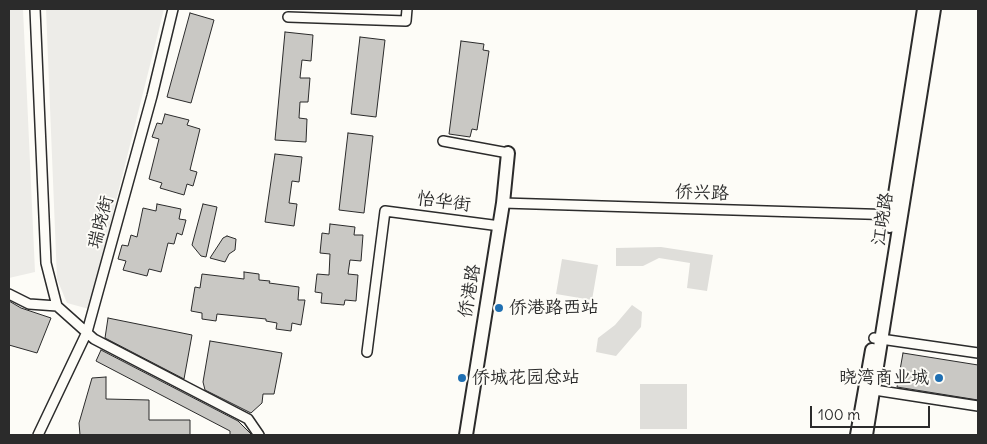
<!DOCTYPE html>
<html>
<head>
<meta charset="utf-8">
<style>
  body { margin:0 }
  #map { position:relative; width:987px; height:444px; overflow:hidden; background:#fdfcf7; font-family:Delius,sans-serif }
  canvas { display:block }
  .frame { position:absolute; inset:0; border:10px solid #2b2b2b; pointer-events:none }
  .scale { position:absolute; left:810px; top:406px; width:120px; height:22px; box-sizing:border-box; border:2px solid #2b2b2b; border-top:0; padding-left:6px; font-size:15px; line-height:18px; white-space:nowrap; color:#2b2b2b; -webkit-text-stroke:4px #fdfcf7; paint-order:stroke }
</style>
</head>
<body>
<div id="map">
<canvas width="987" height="444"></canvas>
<div class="frame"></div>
<div class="scale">100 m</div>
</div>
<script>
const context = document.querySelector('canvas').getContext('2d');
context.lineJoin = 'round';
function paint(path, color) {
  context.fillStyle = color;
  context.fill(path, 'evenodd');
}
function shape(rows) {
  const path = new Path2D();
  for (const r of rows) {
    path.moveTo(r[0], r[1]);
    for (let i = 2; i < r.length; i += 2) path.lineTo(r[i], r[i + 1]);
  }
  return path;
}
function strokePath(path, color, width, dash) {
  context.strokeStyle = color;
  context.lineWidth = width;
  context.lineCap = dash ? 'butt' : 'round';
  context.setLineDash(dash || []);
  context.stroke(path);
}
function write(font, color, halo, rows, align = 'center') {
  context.font = font + ' Delius,"LXGW WenKai TC",sans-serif';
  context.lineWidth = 4;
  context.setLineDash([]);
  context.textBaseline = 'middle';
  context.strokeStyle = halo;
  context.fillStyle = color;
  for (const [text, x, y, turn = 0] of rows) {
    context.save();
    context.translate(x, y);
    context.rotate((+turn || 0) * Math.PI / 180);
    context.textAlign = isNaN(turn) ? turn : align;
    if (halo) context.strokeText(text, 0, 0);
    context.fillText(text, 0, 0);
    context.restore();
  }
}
paint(shape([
  [9,9,23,9,35,272,9,278],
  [46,9,164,9,89,309,67,303,57,279]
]), '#edece8');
paint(shape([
  [661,247,713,255,707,291,687,288,690,263,659,258,643,266,616,266,616,248],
  [562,259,598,265,592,300,556,294],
  [632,305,642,312,641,327,616,356,596,352,598,338,615,325],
  [640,384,687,384,687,429,640,429]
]), '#dfdeda');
const building = shape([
  [190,13,214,20,191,103,167,97,190,13],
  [285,32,313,35,311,61,302,60,300,78,310,78,308,102,300,102,299,118,307,119,306,142,275,140,285,32],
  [360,37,385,40,376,117,351,114,360,37],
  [461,41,484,44,483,50,489,51,477,130,472,129,470,137,449,134,461,41],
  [165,114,189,120,187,125,200,129,190,170,197,172,193,186,187,184,184,195,160,188,162,183,149,179,159,139,152,137,157,123,162,124,165,114],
  [348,133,373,136,364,213,339,210,348,133],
  [275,154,302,157,299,182,292,181,289,203,297,204,294,226,265,222,275,154],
  [157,204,181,209,179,219,186,220,182,235,177,233,174,244,168,243,161,272,149,269,147,276,123,270,126,261,118,259,122,245,128,246,131,235,137,237,143,208,156,211,157,204],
  [203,204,217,207,206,257,201,256,192,245,203,204],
  [330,224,355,227,354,235,363,235,361,261,350,260,348,274,358,275,356,301,345,300,344,305,321,303,322,293,315,292,317,274,329,275,330,254,320,253,322,233,329,234,330,224],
  [227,236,236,239,235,250,229,254,225,262,210,258,223,238,227,236],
  [244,272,259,274,259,280,270,281,269,283,299,287,298,300,305,300,301,325,292,323,291,331,276,329,277,323,266,321,266,319,217,314,216,321,202,319,202,313,191,311,195,287,200,288,202,274,244,279,244,272],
  [9,301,21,308,51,318,37,353,9,345,9,301],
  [108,318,192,335,184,379,105,338,108,318],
  [210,341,282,353,274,394,263,394,262,403,251,413,205,390,203,382,210,341],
  [101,350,238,421,252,435,230,435,230,431,96,361,101,350],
  [903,353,978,365,978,400,897,387,903,353],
  [106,377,106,399,149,400,149,420,190,420,190,435,80,435,79,423,92,378,106,377]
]);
paint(building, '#c9c8c4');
strokePath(building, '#2b2b2b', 1);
const street = shape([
  [35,9,46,263,57,306,94,339,248,419,259,435],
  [288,17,406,21,407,9],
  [443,141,508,153],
  [503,203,898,215],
  [9,294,29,304,57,306],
  [874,338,978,353],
  [367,352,385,211,500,226],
  [868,389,978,406],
  [38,435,87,332,152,96,173,9]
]);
const secondary = shape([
  [890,226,924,9],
  [466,435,503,203,508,153],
  [857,435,872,350],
  [866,435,934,9]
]);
strokePath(street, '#2b2b2b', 12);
strokePath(secondary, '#2b2b2b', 16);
strokePath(street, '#fdfcf7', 9);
strokePath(secondary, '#fdfcf7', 12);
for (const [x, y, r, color] of [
  [499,308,5,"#1f6fb2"],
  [462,378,5,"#1f6fb2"],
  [939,378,5,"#1f6fb2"]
]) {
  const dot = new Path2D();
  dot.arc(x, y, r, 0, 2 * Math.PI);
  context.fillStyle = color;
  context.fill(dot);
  strokePath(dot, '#fdfcf7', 2);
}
write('18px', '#2b2b2b', '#fdfcf7', [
  ["侨兴路",702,193,2],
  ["怡华街",444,202,7],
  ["江晓路",883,219,-81],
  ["瑞晓街",101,222,-75],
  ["侨港路",470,291,-80]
]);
write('18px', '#2b2b2b', '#fdfcf7', [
  ["侨港路西站",509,308],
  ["侨城花园总站",472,378],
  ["晓湾商业城",929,378,"right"]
], 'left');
</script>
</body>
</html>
